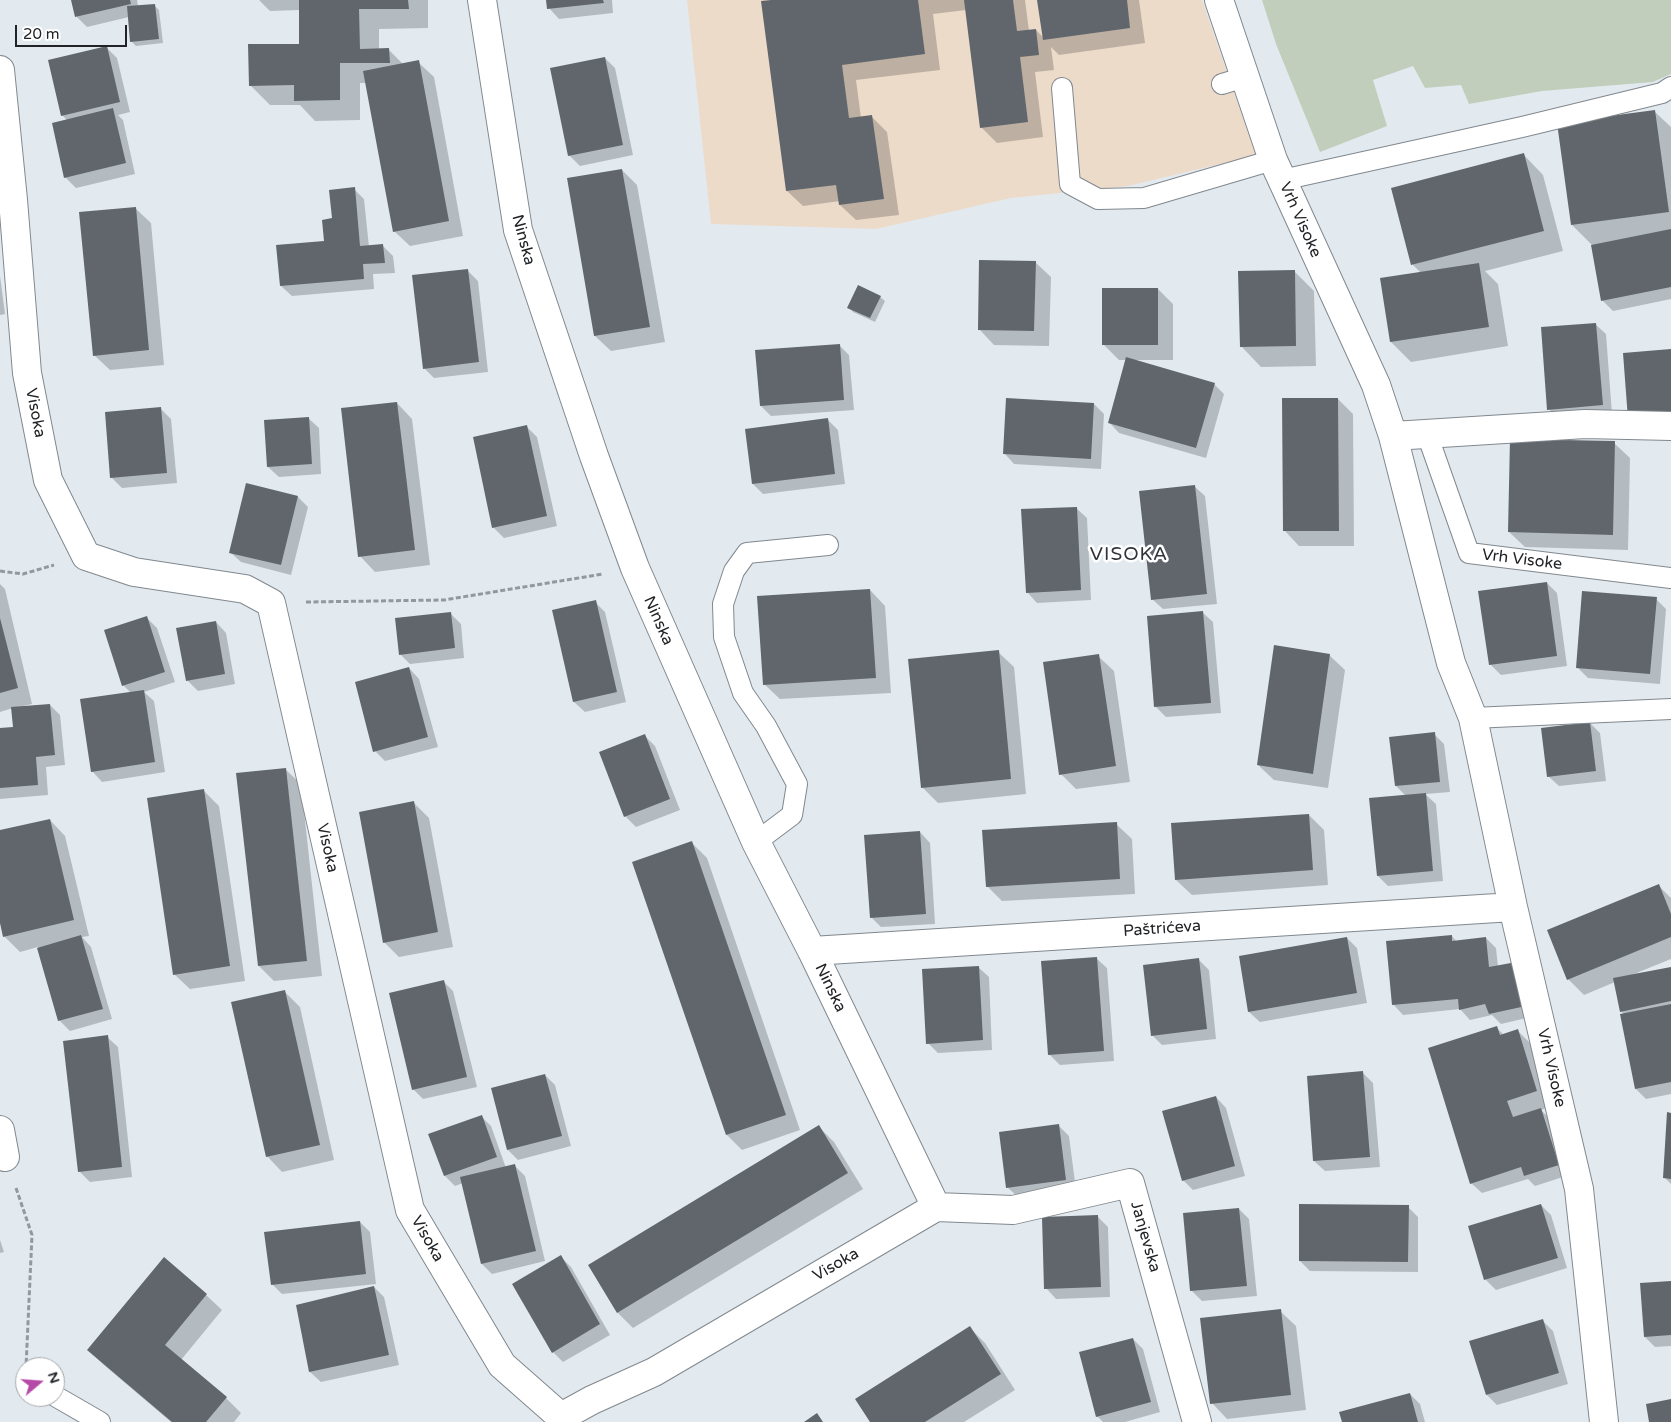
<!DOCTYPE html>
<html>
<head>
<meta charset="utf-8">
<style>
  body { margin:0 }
  #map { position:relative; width:1671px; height:1422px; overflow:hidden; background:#e2eaf0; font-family:"Varela Round",sans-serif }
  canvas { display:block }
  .north { position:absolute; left:15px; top:1357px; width:50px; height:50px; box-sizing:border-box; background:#fff; border:1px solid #a6a7a8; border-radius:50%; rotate:72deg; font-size:14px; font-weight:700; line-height:20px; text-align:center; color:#212326 }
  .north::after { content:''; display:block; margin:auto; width:18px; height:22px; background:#b64aa9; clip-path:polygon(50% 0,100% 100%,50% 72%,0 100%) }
  .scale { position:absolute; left:15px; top:25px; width:112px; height:22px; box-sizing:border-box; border:2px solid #212326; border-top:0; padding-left:6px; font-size:15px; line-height:18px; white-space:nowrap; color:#212326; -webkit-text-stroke:4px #fff; paint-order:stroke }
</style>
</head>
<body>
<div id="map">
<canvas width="1671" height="1422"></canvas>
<div class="north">N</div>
<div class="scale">20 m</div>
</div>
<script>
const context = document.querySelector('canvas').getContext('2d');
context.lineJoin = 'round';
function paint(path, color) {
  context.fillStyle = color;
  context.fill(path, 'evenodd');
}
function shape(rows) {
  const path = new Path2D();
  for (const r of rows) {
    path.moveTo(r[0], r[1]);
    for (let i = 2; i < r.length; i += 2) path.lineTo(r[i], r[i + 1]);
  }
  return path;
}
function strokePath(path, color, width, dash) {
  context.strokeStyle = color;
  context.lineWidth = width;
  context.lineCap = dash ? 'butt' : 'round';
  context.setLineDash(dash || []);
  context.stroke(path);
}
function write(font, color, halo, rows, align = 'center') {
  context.font = font + ' "Varela Round",sans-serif';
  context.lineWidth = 5;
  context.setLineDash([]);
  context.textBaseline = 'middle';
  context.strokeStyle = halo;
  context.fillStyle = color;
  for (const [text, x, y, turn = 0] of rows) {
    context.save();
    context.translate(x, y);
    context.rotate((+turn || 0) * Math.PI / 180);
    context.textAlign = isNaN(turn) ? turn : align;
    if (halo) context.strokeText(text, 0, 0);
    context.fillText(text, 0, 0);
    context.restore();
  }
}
paint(shape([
  [687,0,1202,0,1257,159,1224,163,1128,186,1011,198,876,229,711,224]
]), '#eddbca');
paint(shape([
  [1262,0,1671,0,1671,74,1653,82,1542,91,1469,104,1461,85,1425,88,1413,66,1373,80,1387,126,1320,152,1276,44]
]), '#c2cebc');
paint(shape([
  [73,0,137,0,138,6,154,5,159,10,163,43,136,46,131,41,129,17,87,27,77,17],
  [259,0,428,0,428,28,379,29,379,50,389,50,404,65,418,62,434,77,463,236,410,246,394,231,367,83,360,83,360,120,315,121,300,105,270,105,250,85,300,45,300,10,270,11],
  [548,0,612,0,613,13,559,19,549,8],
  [779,0,1025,0,1029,31,1036,30,1044,38,1039,0,1139,0,1145,43,1059,55,1051,47,1054,70,1035,72,1043,137,997,143,981,127,966,10,933,14,940,70,856,80,861,118,872,117,887,132,899,215,856,220,840,205,840,201,803,206,787,191],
  [107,48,117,58,130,112,118,115,123,120,135,174,76,188,65,177,67,120,62,115],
  [605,58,615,68,633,155,580,166,569,155],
  [1655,112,1671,127,1671,299,1613,311,1603,301,1592,245,1572,225],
  [1523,154,1543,175,1563,251,1485,271,1498,284,1508,346,1411,362,1391,342,1421,273,1413,265,1392,189],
  [622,170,637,185,665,342,611,351,595,336],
  [354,189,364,199,369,247,382,245,393,256,395,273,373,274,374,289,292,296,281,286,326,242,333,220],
  [135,208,151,223,164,365,110,370,94,355],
  [1035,262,1051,277,1049,346,994,345,979,329],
  [468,271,478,281,488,372,434,378,424,368],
  [1294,271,1314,291,1316,366,1261,367,1241,346],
  [0,276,5,314,0,315],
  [1158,289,1173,304,1173,360,1133,360,1214,384,1224,394,1206,458,1119,433,1109,422,1126,360,1119,360,1103,344],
  [880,297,885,301,875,322,853,312,848,307],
  [1595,324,1606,334,1612,414,1559,419,1549,409],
  [839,345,849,355,854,410,771,416,761,406],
  [1338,399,1353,414,1354,546,1299,546,1284,530],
  [397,403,412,419,430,565,375,572,360,556],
  [1094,404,1104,414,1101,469,1014,464,1004,453],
  [161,409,171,419,177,483,122,488,111,477],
  [308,418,319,428,321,474,279,477,268,467],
  [828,420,838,430,845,484,763,494,753,484,746,430],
  [527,427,537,437,557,526,504,538,493,527],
  [1614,443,1630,458,1628,550,1525,547,1509,532],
  [1194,486,1205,496,1217,604,1163,609,1152,599],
  [298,497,308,507,291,575,241,562,230,552],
  [1076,508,1087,518,1091,600,1037,603,1027,592],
  [1547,583,1557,593,1567,666,1501,675,1490,664],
  [0,584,5,589,32,704,23,706,23,708,50,705,60,715,65,765,46,767,48,795,0,799,0,729,14,728,13,708,0,712],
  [870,590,885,606,891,693,780,699,764,684],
  [1656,599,1666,609,1660,684,1588,678,1577,667],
  [595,602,605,612,626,702,585,712,574,702,554,611],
  [1202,612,1213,622,1221,713,1166,717,1156,707],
  [450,613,461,624,464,658,410,664,400,654],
  [147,618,157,628,175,682,144,692,154,701,165,772,102,782,92,771,131,693,123,685],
  [216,622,226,633,235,684,198,691,187,680],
  [998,652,1014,667,1026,794,938,803,922,787],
  [1329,655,1345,670,1328,788,1274,780,1258,765],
  [1098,656,1114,671,1130,782,1076,789,1061,774],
  [409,668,419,679,438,747,385,761,375,751],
  [1590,723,1600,733,1606,781,1559,786,1548,776],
  [1434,734,1444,744,1450,792,1425,794,1436,804,1443,881,1388,886,1378,876,1406,796,1396,786],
  [645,736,655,746,680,810,636,827,625,816],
  [285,769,301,784,322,976,274,981,259,966],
  [204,791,219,806,245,981,190,989,174,974],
  [414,803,429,818,453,947,399,957,384,942],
  [1309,815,1324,830,1328,885,1192,895,1176,880],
  [50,820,65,836,89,936,82,937,91,947,112,1019,70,1031,59,1020,38,947,20,952,4,936,0,917,0,831],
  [1116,824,1132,839,1135,894,1002,901,987,886],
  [920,832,930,843,935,924,881,927,871,917],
  [692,843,707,858,800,1130,742,1150,727,1135],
  [1658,885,1671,898,1671,959,1634,974,1671,968,1671,1094,1646,1099,1636,1089,1624,1014,1621,1011,1615,982,1584,995,1568,979],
  [1452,936,1457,942,1486,938,1496,948,1498,967,1510,965,1521,975,1535,1016,1501,1024,1492,1015,1470,1020,1460,1009,1403,1015,1393,1004],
  [1347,938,1357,948,1367,1003,1260,1022,1249,1012],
  [1096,958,1107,968,1114,1061,1060,1065,1049,1054],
  [1199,960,1209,970,1216,1039,1162,1045,1152,1035],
  [978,967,989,977,992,1050,938,1053,928,1043],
  [443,981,453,991,477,1087,423,1099,413,1089],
  [285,992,300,1007,334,1160,282,1172,267,1156],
  [1497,1028,1504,1035,1517,1030,1533,1046,1552,1106,1541,1110,1551,1120,1569,1175,1535,1186,1528,1179,1482,1193,1471,1183],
  [107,1037,118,1047,132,1177,90,1182,80,1172],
  [1363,1073,1373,1083,1380,1167,1325,1171,1314,1161],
  [545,1075,555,1085,571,1146,518,1160,508,1150],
  [1216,1097,1226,1108,1245,1176,1193,1190,1183,1180],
  [1671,1114,1671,1184,1665,1178],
  [481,1116,491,1126,506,1168,515,1166,525,1176,545,1261,492,1274,482,1264,463,1183,455,1186,445,1176,430,1135],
  [1058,1125,1069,1136,1076,1190,1018,1197,1007,1187],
  [819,1127,834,1142,863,1189,633,1328,618,1313,590,1266],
  [1541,1205,1551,1215,1567,1268,1496,1290,1486,1280,1470,1227],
  [1408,1207,1418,1217,1418,1272,1310,1271,1300,1261],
  [1239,1209,1249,1219,1257,1296,1202,1301,1192,1291],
  [1098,1217,1108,1227,1110,1297,1056,1299,1046,1288],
  [360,1222,370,1232,376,1284,282,1294,272,1284],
  [0,1240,4,1252,0,1253],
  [561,1257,571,1267,610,1335,563,1362,553,1352],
  [164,1259,206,1295,222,1310,181,1360,226,1398,241,1413,234,1422,171,1422,104,1365,88,1350],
  [1671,1282,1671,1346,1655,1347,1645,1337],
  [374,1287,384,1297,399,1365,321,1382,310,1372,297,1306],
  [1280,1311,1296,1326,1306,1410,1227,1419,1212,1403],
  [1542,1320,1553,1331,1568,1384,1497,1405,1487,1395],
  [970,1328,985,1343,1015,1390,964,1422,871,1422],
  [1133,1339,1143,1349,1160,1412,1125,1422,1103,1422,1097,1416],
  [1410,1394,1420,1404,1425,1422,1343,1422]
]), '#0003');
paint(shape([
  [71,0,130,0,131,4,75,17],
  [299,0,408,0,409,9,359,9,360,49,389,48,390,63,340,63,340,100,294,101,294,85,249,86,248,44,299,44],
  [546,0,603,0,604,3,547,9],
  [771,0,918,0,925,54,842,65,849,118,872,115,884,199,839,205,836,185,786,191,761,1],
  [964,0,1013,0,1017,31,1036,29,1039,55,1020,57,1028,122,980,128],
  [1037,0,1127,0,1130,28,1043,40],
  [155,4,159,39,130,42,127,6],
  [107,46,120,102,61,116,48,60],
  [605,57,623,145,568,156,550,68],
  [419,60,449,221,393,232,363,71],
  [113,108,126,163,64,178,52,123],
  [1655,110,1669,212,1571,225,1557,123],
  [1524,153,1544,231,1411,265,1391,188],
  [622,169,650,327,594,336,567,178],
  [355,187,360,246,383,244,385,263,363,264,364,279,280,286,276,245,324,241,322,220,332,218,329,190],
  [136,207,149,350,93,356,79,212],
  [1671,229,1671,287,1601,301,1591,245],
  [979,260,1036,261,1034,331,978,330],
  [1479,263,1489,327,1390,342,1380,278],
  [468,269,479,362,423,369,412,275],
  [1295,270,1296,346,1240,347,1238,271],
  [858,285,881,296,870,318,847,308],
  [1102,288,1158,288,1158,345,1102,345],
  [1596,323,1603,405,1547,410,1541,327],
  [840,344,844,400,760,406,755,350],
  [1671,349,1671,416,1628,419,1623,353],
  [1126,357,1215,383,1196,448,1108,423],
  [1006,398,1094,403,1091,459,1003,454],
  [1282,398,1338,398,1339,531,1283,531],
  [397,402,415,550,358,557,341,408],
  [161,407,167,473,110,478,105,412],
  [309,417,312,464,267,467,264,420],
  [828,418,835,474,752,484,745,429],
  [527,425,547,516,492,528,473,437],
  [1510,439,1615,441,1613,535,1508,532],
  [246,483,298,496,281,565,229,553],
  [1195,485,1207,594,1151,600,1139,491],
  [1077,507,1081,590,1026,593,1021,509],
  [1547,582,1557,656,1489,665,1478,591],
  [870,589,876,678,763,685,757,596],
  [1582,591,1657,597,1650,674,1576,668],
  [596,600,617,692,573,702,552,610],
  [1203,611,1211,703,1154,707,1147,616],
  [451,612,455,648,399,655,395,618],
  [147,616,165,672,122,686,104,630],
  [0,618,18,688,0,693],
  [216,621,225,674,186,681,176,628],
  [1274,645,1330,654,1313,774,1257,765],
  [999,650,1011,779,921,788,908,659],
  [1099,654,1116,766,1059,775,1043,662],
  [409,667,428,737,373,752,355,682],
  [144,690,155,762,91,772,80,699],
  [50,704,55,755,36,757,38,785,0,788,0,728,13,727,11,707],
  [1590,722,1596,771,1547,777,1541,728],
  [1435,732,1440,782,1395,786,1389,737],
  [645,734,670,799,624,817,599,752],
  [286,768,307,961,258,966,236,773],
  [204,789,230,966,173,975,147,798],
  [1426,793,1433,871,1377,876,1369,798],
  [414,801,438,932,383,943,359,812],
  [1309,814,1313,870,1175,880,1171,823],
  [50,819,74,920,3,937,0,923,0,830],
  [1117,822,1120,879,986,887,982,830],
  [920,831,926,914,870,918,864,835],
  [692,841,786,1115,726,1135,632,862],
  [1659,884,1671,914,1671,937,1567,980,1547,930],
  [81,935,103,1009,58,1021,37,948],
  [1452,935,1452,941,1486,937,1489,967,1511,963,1526,1006,1489,1014,1485,1004,1459,1010,1458,999,1392,1005,1386,941],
  [1347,937,1357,993,1248,1012,1239,956],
  [1097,957,1104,1051,1048,1055,1041,961],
  [1199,958,1207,1029,1151,1036,1143,965],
  [979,966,983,1040,926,1044,922,969],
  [1671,967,1671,1001,1620,1012,1613,978],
  [444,980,467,1077,412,1090,389,993],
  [285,990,320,1145,266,1157,231,1002],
  [1671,1004,1671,1082,1635,1089,1620,1014],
  [1497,1026,1500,1035,1518,1029,1537,1091,1507,1101,1513,1117,1541,1108,1559,1165,1524,1176,1521,1167,1470,1184,1428,1048],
  [108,1035,122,1167,78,1172,63,1041],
  [1363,1071,1370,1157,1313,1161,1307,1076],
  [545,1074,562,1136,507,1150,491,1088],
  [1216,1096,1235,1166,1182,1181,1162,1111],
  [1667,1112,1671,1113,1671,1179,1663,1178],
  [482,1115,497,1157,444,1176,428,1134],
  [1059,1124,1066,1180,1006,1188,999,1132],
  [819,1125,848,1173,617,1313,588,1265],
  [515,1164,536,1251,481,1264,460,1177],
  [1299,1204,1409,1205,1408,1262,1299,1261],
  [1541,1204,1558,1258,1484,1280,1468,1226],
  [1239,1208,1247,1286,1190,1291,1183,1213],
  [1098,1215,1101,1287,1044,1289,1042,1217],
  [360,1221,366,1274,271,1285,264,1232],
  [561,1255,600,1324,552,1353,512,1284],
  [164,1257,207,1294,165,1345,227,1397,206,1422,172,1422,87,1350],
  [1671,1281,1671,1335,1644,1337,1640,1283],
  [374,1286,389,1355,309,1372,296,1305],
  [1281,1309,1291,1395,1210,1404,1200,1318],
  [1543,1319,1559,1373,1486,1395,1469,1341],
  [970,1326,1001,1374,925,1422,870,1422,855,1399],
  [1133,1338,1151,1402,1096,1417,1079,1352],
  [1410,1393,1418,1422,1342,1422,1339,1412],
  [1671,1399,1671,1422,1649,1422,1646,1404],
  [817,1413,823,1422,804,1422]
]), '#60666c');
const lane = shape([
  [1222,84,1245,77],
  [1062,88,1070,184,1098,199,1144,198,1273,160],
  [1282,180,1522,127,1662,93,1671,87],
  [1427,434,1469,553,1671,578],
  [1473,718,1671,709],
  [756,842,792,815,797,784,766,726,743,693,724,637,723,604,734,571,747,553,828,545],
  [55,1396,100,1422]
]);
const street = shape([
  [482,0,518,230,594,456,635,568,756,842,812,951,936,1207],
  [1219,0,1273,160,1376,385,1393,436,1451,663,1473,718,1513,907,1579,1189,1604,1422],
  [0,70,13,200,27,373,48,480,86,556,134,572,245,589,271,603,410,1210,502,1365,561,1417,592,1400,654,1372,936,1207],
  [1393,436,1585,424,1671,426],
  [812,951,1513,907],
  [0,1130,5,1157],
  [936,1207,1013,1210,1130,1183,1197,1422]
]);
strokePath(lane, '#81888e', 22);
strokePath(street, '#81888e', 30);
strokePath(shape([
  [0,571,23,574,54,565],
  [306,602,444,600,603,574],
  [16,1188,32,1235,26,1367]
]), '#92989d', 3, [5, 2.5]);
strokePath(lane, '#fff', 20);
strokePath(street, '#fff', 28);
write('16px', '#212326', '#fff', [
  ["Vrh Visoke",1300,220,66],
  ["Ninska",523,240,75],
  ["Visoka",35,413,79],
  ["Vrh Visoke",1522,560,7],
  ["Ninska",658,621,66],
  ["Visoka",327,848,77],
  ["Paštrićeva",1162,929,-4],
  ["Ninska",830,988,64],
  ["Vrh Visoke",1551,1068,77],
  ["Janjevska",1145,1237,74],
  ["Visoka",427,1239,60],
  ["Visoka",836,1265,-30]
]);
context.letterSpacing = '1px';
write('19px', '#2e3439', '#fff', [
  ["VISOKA",1129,555]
]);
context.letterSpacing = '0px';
</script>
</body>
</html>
